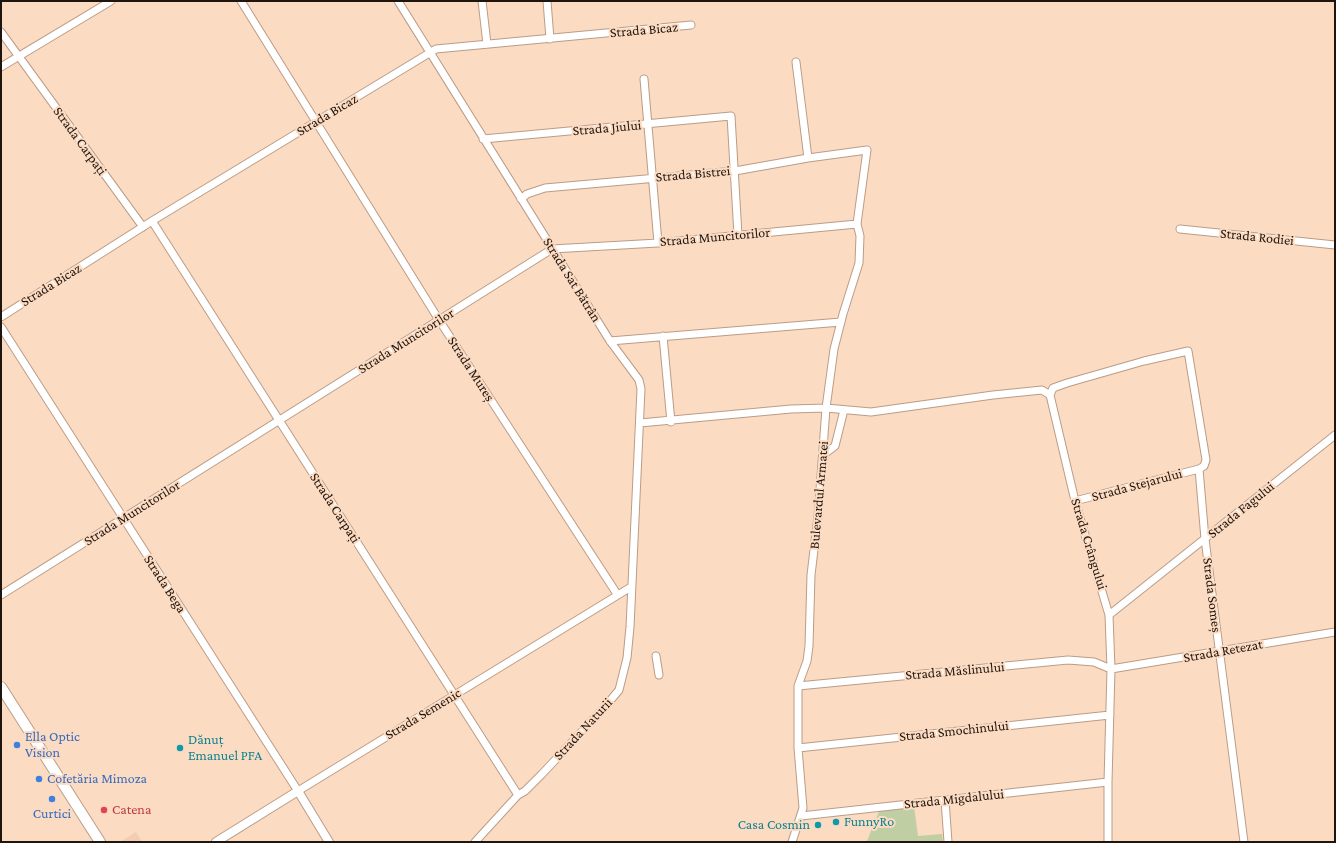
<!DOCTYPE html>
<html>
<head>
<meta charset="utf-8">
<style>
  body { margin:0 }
  #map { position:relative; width:1336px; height:843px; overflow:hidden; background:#fcdbc3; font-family:"Crimson Pro",serif }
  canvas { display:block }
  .frame { position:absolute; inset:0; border:2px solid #20150c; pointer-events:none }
</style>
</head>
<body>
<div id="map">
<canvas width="1336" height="843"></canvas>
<div class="frame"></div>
</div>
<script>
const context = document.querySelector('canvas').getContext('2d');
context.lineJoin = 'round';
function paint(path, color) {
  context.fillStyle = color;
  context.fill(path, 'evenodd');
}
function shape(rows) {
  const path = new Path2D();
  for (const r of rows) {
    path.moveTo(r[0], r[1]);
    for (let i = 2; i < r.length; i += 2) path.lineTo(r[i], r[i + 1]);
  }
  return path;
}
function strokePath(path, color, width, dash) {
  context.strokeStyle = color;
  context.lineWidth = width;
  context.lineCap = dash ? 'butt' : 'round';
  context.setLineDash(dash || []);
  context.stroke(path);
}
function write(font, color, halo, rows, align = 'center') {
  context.font = font + ' "Crimson Pro",serif';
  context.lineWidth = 4;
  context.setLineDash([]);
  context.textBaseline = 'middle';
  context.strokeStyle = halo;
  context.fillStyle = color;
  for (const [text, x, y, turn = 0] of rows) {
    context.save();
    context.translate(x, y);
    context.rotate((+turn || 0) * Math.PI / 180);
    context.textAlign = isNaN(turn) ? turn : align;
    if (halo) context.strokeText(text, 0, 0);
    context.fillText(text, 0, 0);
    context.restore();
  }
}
paint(shape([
  [136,832,142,842,120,842]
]), '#f3ccb1');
paint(shape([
  [914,806,918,836,942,834,943,842,863,842,867,841,880,809]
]), '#c0cea4');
const minor = shape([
  [241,1,439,320,617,594],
  [398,1,610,341,639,380,641,389,630,627,627,658,619,690,604,708,542,774,525,791,518,795,475,842],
  [482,1,487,44],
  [547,1,550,39],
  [1,32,143,227],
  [796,62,808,158],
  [1,67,111,1],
  [644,79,658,243],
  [483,139,731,116,738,235],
  [521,199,527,194,545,188,735,171,808,158,867,150,857,224,860,236,859,263,843,314,834,349,826,408,818,516,811,575,809,646,807,661,798,686,798,748,803,808,792,842],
  [152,221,518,795],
  [1180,229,1335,245],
  [1,317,152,221,436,49,691,25],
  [1,327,298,791,631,587],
  [663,336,671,422],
  [610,341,841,322],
  [640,423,791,409,826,408,871,412,993,395,1042,390,1050,395],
  [823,455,835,446,844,410],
  [1199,469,1205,539,1244,842],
  [1075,501,1199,469,1204,466,1206,460,1188,351,1144,361,1067,383,1053,388,1050,395,1075,501,1109,615,1111,669,1108,782,1108,842],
  [1,595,552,249,658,243,857,224],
  [1109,615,1335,435],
  [656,656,659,675],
  [1111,669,1335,632],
  [798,686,1068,660,1094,662,1111,669],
  [798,748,1110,715],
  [945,800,948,842],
  [801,816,1108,782]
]);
const tertiary = shape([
  [216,842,298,791,329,842]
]);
const secondary = shape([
  [1,687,100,842]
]);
strokePath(minor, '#bb9c86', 9);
strokePath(tertiary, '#bb9c86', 10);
strokePath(secondary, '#bb9c86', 12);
strokePath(minor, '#fff', 7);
strokePath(tertiary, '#fff', 8);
strokePath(secondary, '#fff', 10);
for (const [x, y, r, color] of [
  [17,745,4,"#3f7fe0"],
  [180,748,4,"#0f9aa8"],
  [39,779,4,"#3f7fe0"],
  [52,799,4,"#3f7fe0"],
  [104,810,4,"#e0444e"],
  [836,822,4,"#0f9aa8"],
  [818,825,4,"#0f9aa8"]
]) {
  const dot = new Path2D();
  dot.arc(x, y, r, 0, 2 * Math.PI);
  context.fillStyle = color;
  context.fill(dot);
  strokePath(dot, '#fcdbc3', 1.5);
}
write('14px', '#20150c', '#fcdbc3', [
  ["Strada Bicaz",644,30,-5],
  ["Strada Bicaz",327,115,-31],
  ["Strada Jiului",607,128,-5],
  ["Strada Carpați",80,141,54],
  ["Strada Bistrei",693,174,-5],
  ["Strada Muncitorilor",715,237,-5],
  ["Strada Rodiei",1257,237,6],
  ["Strada Sat Bătrân",572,280,58],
  ["Strada Bicaz",51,285,-32],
  ["Strada Muncitorilor",406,341,-32],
  ["Strada Mureș",471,369,57],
  ["Strada Stejarului",1137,485,-15],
  ["Bulevardul Armatei",819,495,-85],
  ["Strada Carpați",335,508,57],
  ["Strada Fagului",1241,510,-39],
  ["Strada Muncitorilor",132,513,-32],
  ["Strada Crângului",1089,544,73],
  ["Strada Bega",165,584,57],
  ["Strada Someș",1212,595,83],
  ["Strada Retezat",1223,651,-10],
  ["Strada Măslinului",955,671,-5],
  ["Strada Semenic",423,714,-31],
  ["Strada Naturii",583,729,-47],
  ["Strada Smochinului",954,731,-6],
  ["Strada Migdalului",954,799,-6]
]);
write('14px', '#366cbe', '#fcdbc3', [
  ["Ella Optic",25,737],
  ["Vision",25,753],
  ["Cofetăria Mimoza",47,779],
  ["Curtici",52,814,"center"]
], 'left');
write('14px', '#0d838f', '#fcdbc3', [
  ["Dănuț",188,740],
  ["Emanuel PFA",188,756],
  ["FunnyRo",844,822],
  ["Casa Cosmin",810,825,"right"]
], 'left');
write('14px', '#be3a42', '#fcdbc3', [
  ["Catena",112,810]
], 'left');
</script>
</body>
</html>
